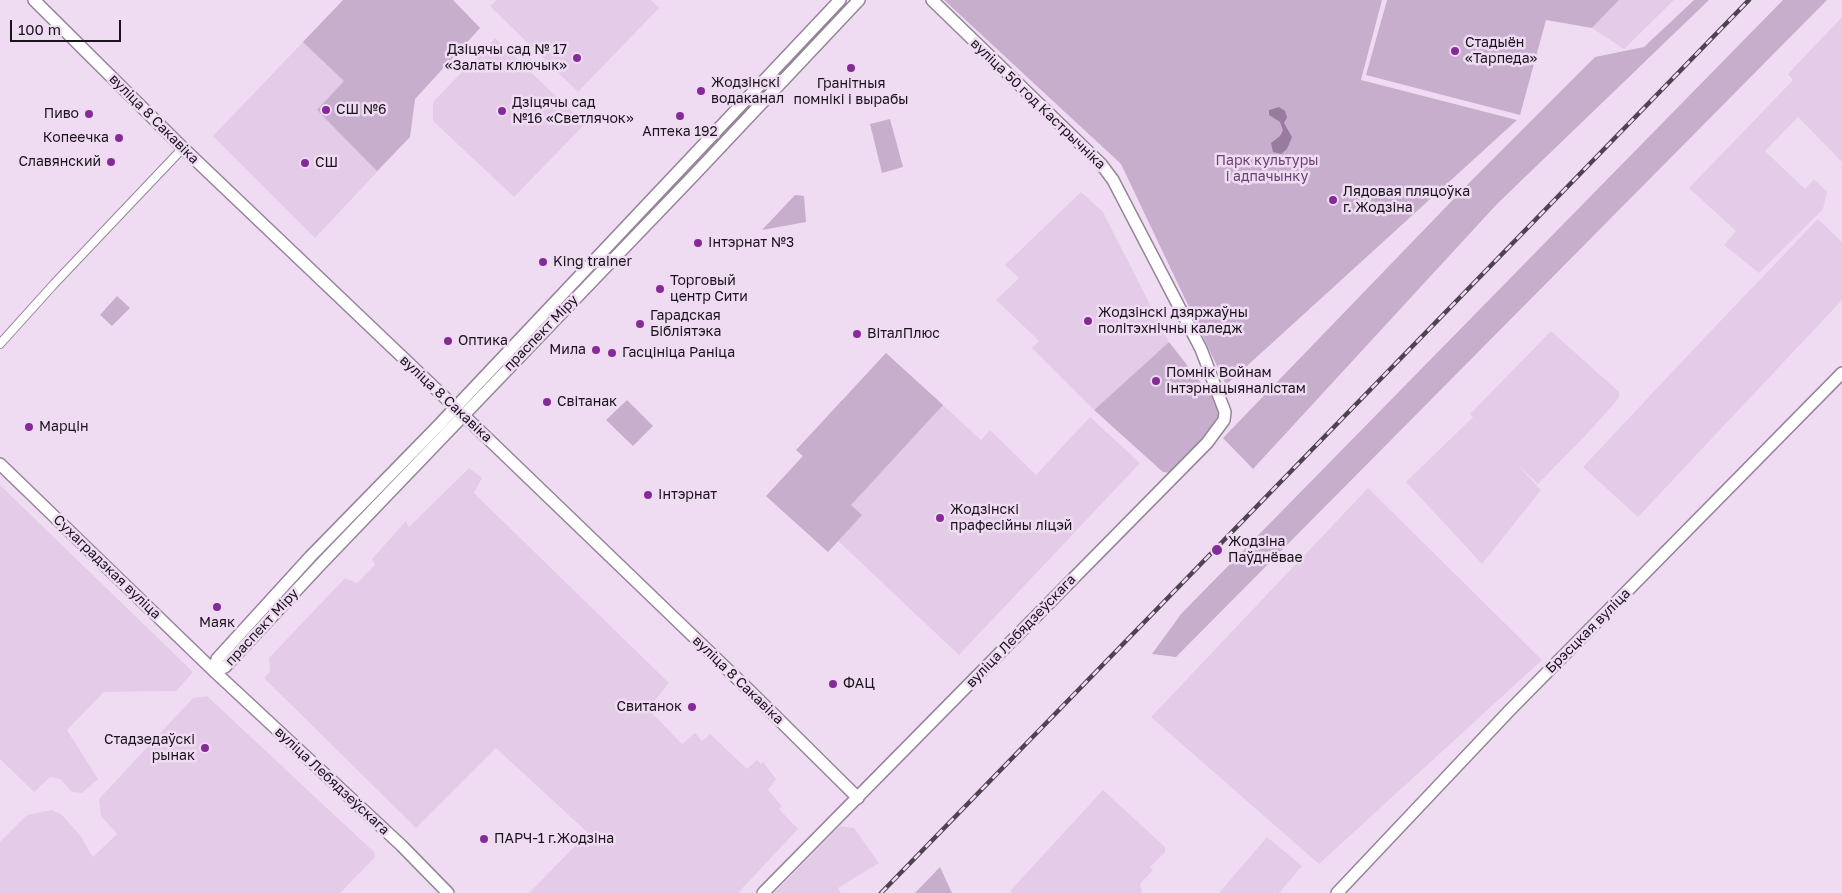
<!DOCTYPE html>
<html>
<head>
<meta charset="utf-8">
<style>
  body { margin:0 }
  #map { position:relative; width:1842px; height:893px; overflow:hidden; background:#efdcf3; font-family:"Golos Text",sans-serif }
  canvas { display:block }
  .scale { position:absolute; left:10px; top:20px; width:111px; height:22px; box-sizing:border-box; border:2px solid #1a131b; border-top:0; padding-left:6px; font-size:15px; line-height:18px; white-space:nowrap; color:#1a131b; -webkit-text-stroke:4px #efdcf3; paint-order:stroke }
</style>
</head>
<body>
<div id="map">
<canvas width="1842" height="893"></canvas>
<div class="scale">100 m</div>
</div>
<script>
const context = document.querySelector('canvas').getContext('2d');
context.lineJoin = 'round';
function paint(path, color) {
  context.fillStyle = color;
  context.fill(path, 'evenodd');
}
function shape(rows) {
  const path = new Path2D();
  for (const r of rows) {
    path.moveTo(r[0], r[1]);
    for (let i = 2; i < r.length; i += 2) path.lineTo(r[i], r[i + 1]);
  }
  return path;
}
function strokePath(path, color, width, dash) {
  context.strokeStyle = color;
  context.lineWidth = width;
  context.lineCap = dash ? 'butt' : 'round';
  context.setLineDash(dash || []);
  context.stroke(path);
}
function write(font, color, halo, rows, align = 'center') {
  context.font = font + ' "Golos Text",sans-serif';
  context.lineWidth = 5;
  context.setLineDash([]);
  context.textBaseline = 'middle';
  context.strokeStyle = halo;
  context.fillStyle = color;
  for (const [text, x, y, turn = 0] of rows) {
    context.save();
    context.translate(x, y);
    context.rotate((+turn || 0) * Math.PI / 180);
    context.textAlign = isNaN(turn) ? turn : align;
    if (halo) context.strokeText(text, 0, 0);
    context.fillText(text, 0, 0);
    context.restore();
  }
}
paint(shape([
  [343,0,453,0,480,28,415,99,410,137,315,238,213,136],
  [497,0,651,0,659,8,578,92,490,6],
  [1619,0,1674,0,1624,49,1592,28],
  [1842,17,1842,162,1798,117,1765,151,1805,189,1814,179,1827,192,1823,209,1759,273,1724,245,1736,231,1689,188,1793,80,1788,74],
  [495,38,585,124,514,197,433,121,433,102],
  [1081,192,1103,212,1169,342,1094,410,1032,348,1039,341,996,300,1019,278,1005,265],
  [1818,219,1842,242,1842,300,1638,517,1583,467,1707,335],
  [1551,331,1619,392,1619,398,1585,436,1538,484,1517,464,1541,490,1482,564,1406,482,1473,417,1470,414],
  [886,353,981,440,990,430,1036,475,1090,417,1140,463,959,655,838,541,828,552,766,496,803,456,796,450],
  [469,468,482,478,474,493,669,683,648,709,682,744,695,733,702,741,710,734,747,769,757,760,761,764,763,762,776,779,768,790,782,806,779,809,798,829,738,893,529,893,588,833,496,748,416,828,264,678,270,672,269,658,345,578,357,583,375,565,372,559,406,521,409,527],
  [0,485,193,672,176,691,104,692,67,730,98,779,82,793,72,792,60,779,50,777,34,792,0,759],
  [1368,488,1542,660,1319,864,1151,717],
  [207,696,374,852,375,857,340,893,0,893,0,842,27,815,52,810,61,814,80,835,93,857,117,834,101,816,99,799,193,698],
  [1103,790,1165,847,1165,852,1150,867,1153,870,1140,884,1142,893,1012,893,1010,891],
  [840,826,854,828,879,863,838,888,841,893,774,893],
  [1267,837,1302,866,1290,880,1279,893,1219,893]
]), '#e4cce8');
paint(shape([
  [343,0,453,0,480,28,415,99,410,137,377,171,317,110,344,81,303,42],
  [944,0,1382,0,1361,80,1517,120,1226,385,1121,164],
  [1387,0,1619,0,1592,28,1546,20,1520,115,1366,75],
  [1694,0,1709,0,1497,204,1253,469,1223,438,1471,181,1595,57,1644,47],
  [1783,0,1827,0,1176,657,1152,654,1181,614],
  [890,119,903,167,882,173,870,124],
  [795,195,804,196,806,222,762,230],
  [117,296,130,308,112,326,100,315],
  [1169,342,1219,406,1217,428,1172,473,1163,472,1094,410],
  [886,353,943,405,851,505,862,515,828,552,766,496,803,456,796,450],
  [627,400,653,426,633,446,606,420],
  [940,867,952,893,915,893]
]), '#c8aecd');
paint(shape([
  [1279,107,1285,111,1287,117,1284,123,1292,137,1287,149,1281,154,1273,152,1271,143,1280,136,1283,130,1280,122,1269,115,1269,110]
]), '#9a7ba0');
const minor = shape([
  [0,344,54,284,183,148]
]);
const secondary = shape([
  [34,0,183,148,481,432,750,691,858,798],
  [0,464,214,671,402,846,448,893],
  [214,671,225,667,320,565,696,173,859,0],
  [214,671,217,659,310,557,438,426,840,0],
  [763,893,1207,443,1224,420,1225,412,1201,349,1113,180,1101,164,932,0],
  [1337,893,1509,711,1842,373]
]);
strokePath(minor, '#968599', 10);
strokePath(secondary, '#968599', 14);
strokePath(minor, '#fff', 8);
strokePath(secondary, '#fff', 11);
const rail = shape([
  [881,893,1749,0]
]);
strokePath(rail, '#4e4450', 4.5);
strokePath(rail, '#efdcf3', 2.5, [8]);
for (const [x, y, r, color] of [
  [1455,51,5,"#852b97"],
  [577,58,5,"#852b97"],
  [851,68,5,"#852b97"],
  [701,91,5,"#852b97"],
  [326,110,5,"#852b97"],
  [502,111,5,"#852b97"],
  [89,114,5,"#852b97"],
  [680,116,5,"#852b97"],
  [119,138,5,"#852b97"],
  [111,162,5,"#852b97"],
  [305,163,5,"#852b97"],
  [1333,200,5,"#852b97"],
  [698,243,5,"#852b97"],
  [543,262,5,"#852b97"],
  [660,289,5,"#852b97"],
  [1088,321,5,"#852b97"],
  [640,324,5,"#852b97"],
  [857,334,5,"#852b97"],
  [448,341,5,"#852b97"],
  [596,350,5,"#852b97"],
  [612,353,5,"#852b97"],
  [1156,381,5,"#852b97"],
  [547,402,5,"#852b97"],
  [29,427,5,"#852b97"],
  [648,495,5,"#852b97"],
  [940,518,5,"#852b97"],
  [1217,550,6,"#852b97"],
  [217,607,5,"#852b97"],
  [833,684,5,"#852b97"],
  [692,707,5,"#852b97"],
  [205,748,5,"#852b97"],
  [484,839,5,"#852b97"]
]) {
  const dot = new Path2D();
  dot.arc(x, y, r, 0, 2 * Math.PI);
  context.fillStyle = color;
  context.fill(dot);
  strokePath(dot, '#efdcf3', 2);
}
write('14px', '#1a131b', '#efdcf3', [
  ["Стадыён",1465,43],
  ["«Тарпеда»",1465,59],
  ["Дзіцячы сад № 17",567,50,"right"],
  ["«Залаты ключык»",567,66,"right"],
  ["Жодзінскі",711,83],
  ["водаканал",711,99],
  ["Гранітныя",851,84,"center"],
  ["помнікі і вырабы",851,100,"center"],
  ["Дзіцячы сад",512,103],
  ["№16 «Светлячок»",512,119],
  ["СШ №6",336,110],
  ["Пиво",79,114,"right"],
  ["Аптека 192",680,132,"center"],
  ["Копеечка",109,138,"right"],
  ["Славянский",101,162,"right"],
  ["СШ",315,163],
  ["Лядовая пляцоўка",1343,192],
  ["г. Жодзіна",1343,208],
  ["Інтэрнат №3",708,243],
  ["King trainer",553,262],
  ["Торговый",670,281],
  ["центр Сити",670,297],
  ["Жодзінскі дзяржаўны",1098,313],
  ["політэхнічны каледж",1098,329],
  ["Гарадская",650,316],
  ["Бібліятэка",650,332],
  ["ВіталПлюс",867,334],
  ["Оптика",458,341],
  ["Мила",586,350,"right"],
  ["Гасцініца Раніца",622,353],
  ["Помнік Войнам",1166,373],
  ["Інтэрнацыяналістам",1166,389],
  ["Світанак",557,402],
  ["Марцін",39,427],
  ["Інтэрнат",658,495],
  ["Жодзінскі",950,510],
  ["прафесійны ліцэй",950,526],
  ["Жодзіна",1228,542],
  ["Паўднёвае",1228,558],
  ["Маяк",217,623,"center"],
  ["ФАЦ",843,684],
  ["Свитанок",682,707,"right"],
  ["Стадзедаўскі",195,740,"right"],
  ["рынак",195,756,"right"],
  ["ПАРЧ-1 г.Жодзіна",494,839]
], 'left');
write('14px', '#1a131b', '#efdcf3', [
  ["вуліца 50 год Кастрычніка",1038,104,44],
  ["вуліца 8 Сакавіка",154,119,45],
  ["праспект Міру",541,333,-46],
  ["вуліца 8 Сакавіка",446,399,43],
  ["Сухаградзкая вуліца",107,567,44],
  ["праспект Міру",262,627,-47],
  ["вуліца Лебядзеўскага",1021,631,-46],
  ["Брэсцкая вуліца",1588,631,-45],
  ["вуліца 8 Сакавіка",738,680,44],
  ["вуліца Лебядзеўскага",332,781,43]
]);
write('14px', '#6d4376', '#efdcf3', [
  ["Парк культуры",1267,161],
  ["і адпачынку",1267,177]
]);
</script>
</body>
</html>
